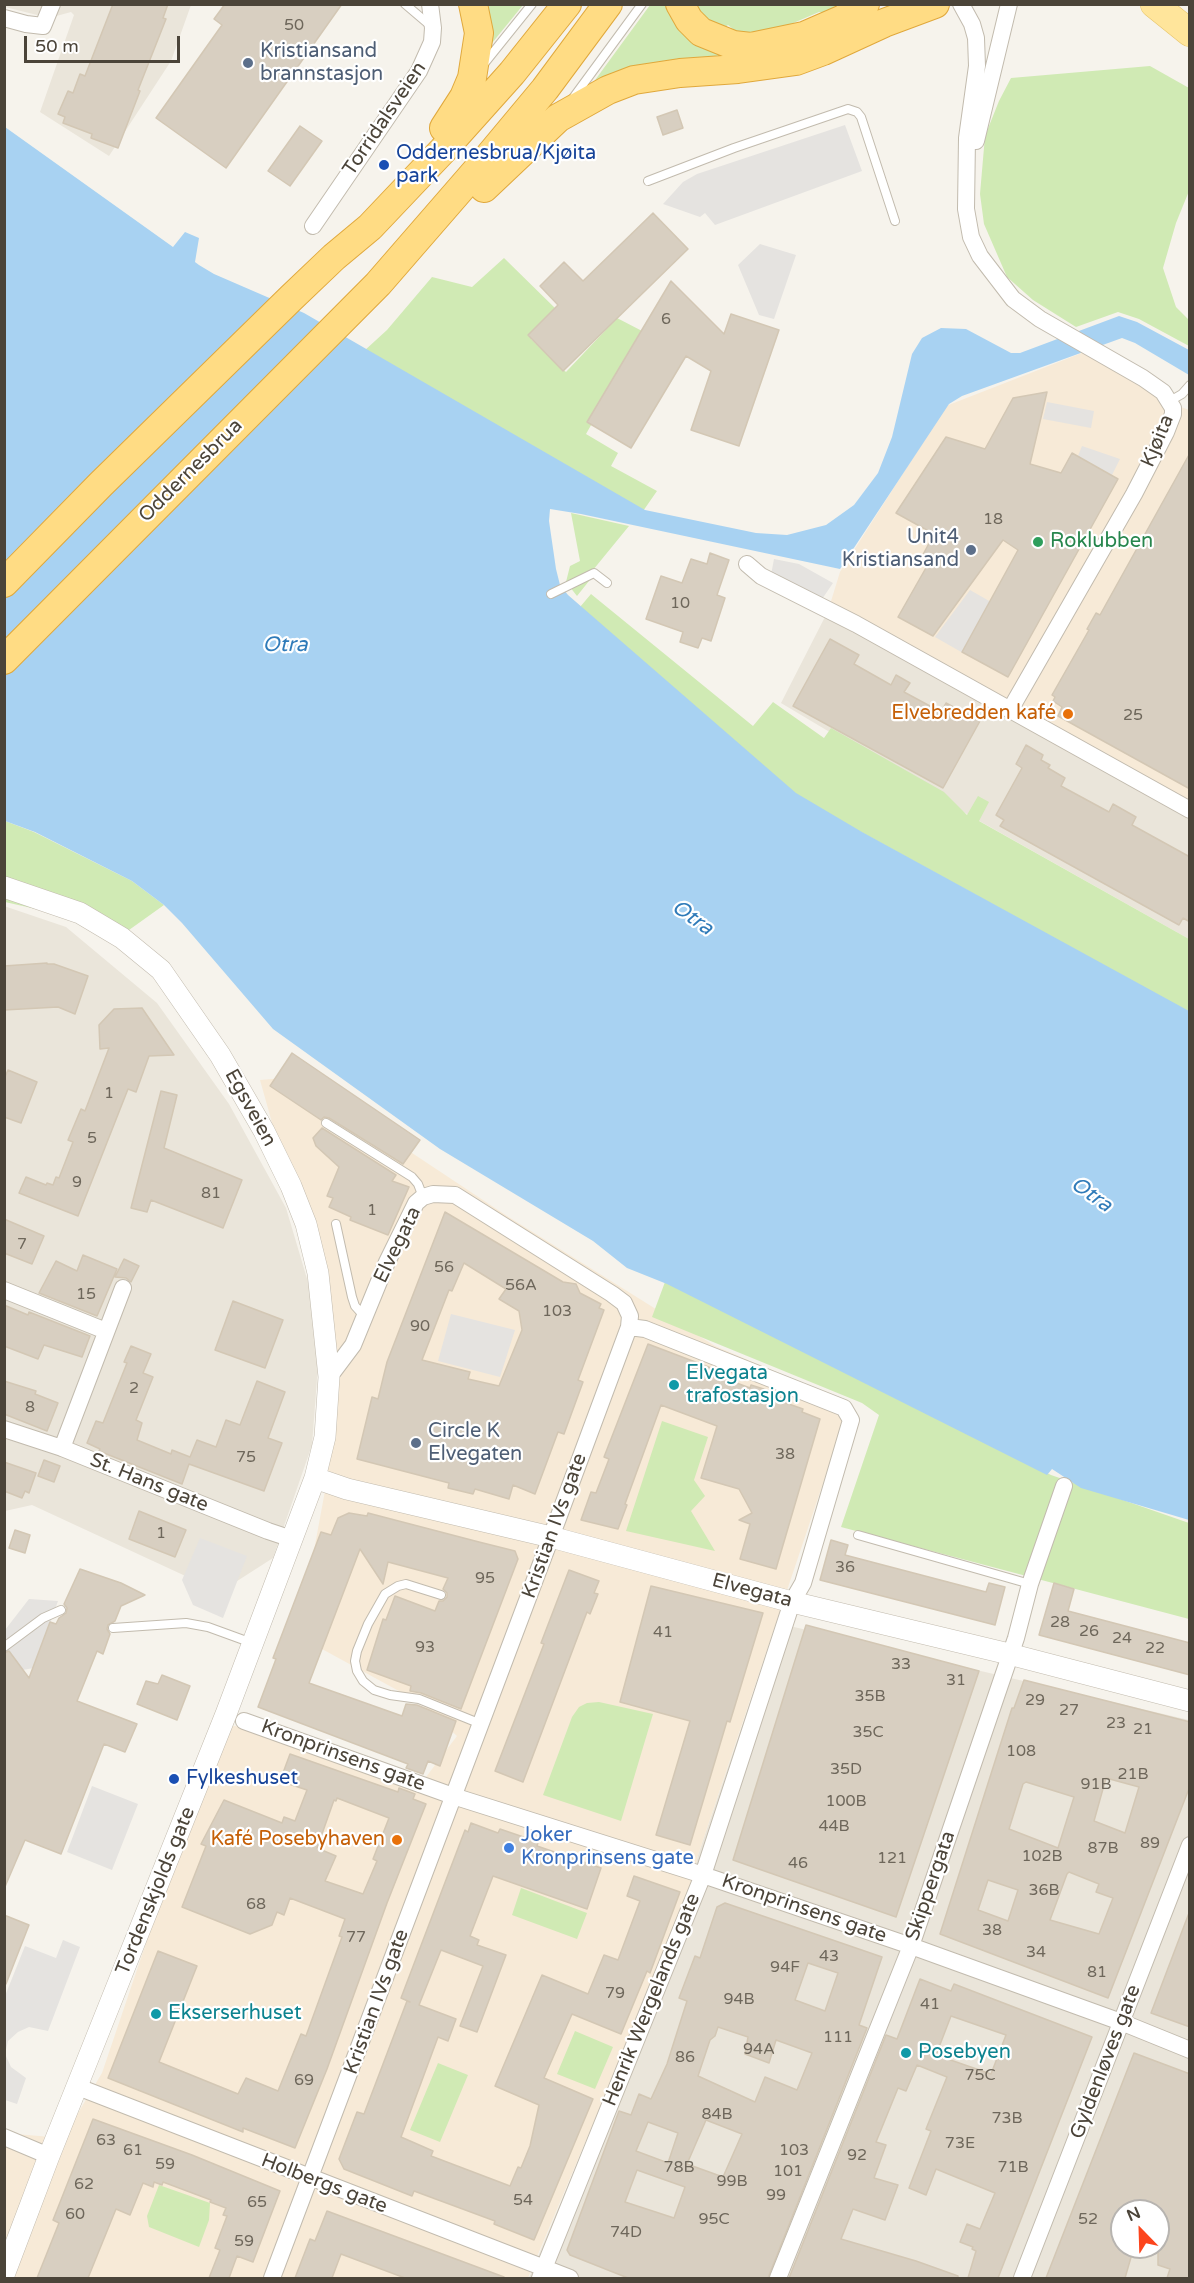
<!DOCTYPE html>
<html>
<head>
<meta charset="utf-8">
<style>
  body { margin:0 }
  #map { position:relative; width:1194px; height:2283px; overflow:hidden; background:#f6f3ec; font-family:"Varela Round",sans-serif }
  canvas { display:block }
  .frame { position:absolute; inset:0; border:6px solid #4b4439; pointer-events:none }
  .north { position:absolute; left:1110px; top:2199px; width:60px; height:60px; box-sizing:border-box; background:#fff; border:2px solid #b7b4b0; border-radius:50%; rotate:337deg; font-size:16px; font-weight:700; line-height:24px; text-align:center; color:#4b4439 }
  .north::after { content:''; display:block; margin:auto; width:21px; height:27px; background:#fc451d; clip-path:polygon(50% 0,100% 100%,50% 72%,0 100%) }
  .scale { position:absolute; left:24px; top:36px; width:156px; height:27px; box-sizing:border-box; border:3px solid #4b4439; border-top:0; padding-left:8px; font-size:18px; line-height:21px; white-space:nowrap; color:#4b4439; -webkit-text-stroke:4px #fff; paint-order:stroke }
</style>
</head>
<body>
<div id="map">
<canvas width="1194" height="2283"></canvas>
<div class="frame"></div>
<div class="north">N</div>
<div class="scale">50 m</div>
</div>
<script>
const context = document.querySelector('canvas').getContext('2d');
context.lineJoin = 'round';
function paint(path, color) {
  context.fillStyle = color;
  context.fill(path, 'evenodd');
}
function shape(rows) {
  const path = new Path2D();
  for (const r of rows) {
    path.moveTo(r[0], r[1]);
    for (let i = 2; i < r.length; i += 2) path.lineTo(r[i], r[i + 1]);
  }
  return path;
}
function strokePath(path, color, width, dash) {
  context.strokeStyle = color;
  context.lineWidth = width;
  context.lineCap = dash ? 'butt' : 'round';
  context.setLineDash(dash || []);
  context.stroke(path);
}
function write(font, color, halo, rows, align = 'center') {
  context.font = font + ' "Varela Round",sans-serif';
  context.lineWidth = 4.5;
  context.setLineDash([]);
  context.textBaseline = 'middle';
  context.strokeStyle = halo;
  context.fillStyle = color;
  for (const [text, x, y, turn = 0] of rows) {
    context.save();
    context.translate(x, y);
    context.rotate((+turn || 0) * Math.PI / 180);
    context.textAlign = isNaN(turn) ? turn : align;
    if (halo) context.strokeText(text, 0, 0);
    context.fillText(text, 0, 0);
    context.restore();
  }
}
paint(shape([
  [4,5,191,5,171,61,109,156,40,112,74,15,71,12,49,18,5,7],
  [828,611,1189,815,1189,939,967,814,781,703],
  [4,906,66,927,157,1003,229,1104,286,1208,321,1326,312,1445,273,1558,220,1592,32,1505,5,1511],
  [777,1623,1189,1720,1189,2278,529,2278,689,1896,698,1855],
  [1122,2211,1158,2211,1158,2247,1122,2247]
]), '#eae5da');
paint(shape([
  [1087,351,1178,406,1189,410,1189,806,828,611,840,572,946,406],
  [309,1076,406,1149,507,1216,715,1346,850,1403,698,1855,689,1896,528,2278,5,2278,4,2133,63,2138,102,2073,182,1837,228,1725,308,1737,423,1781,457,1736,419,1702,311,1643,305,1599,327,1480,326,1354,278,1144,260,1080]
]), '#f7ead7');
paint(shape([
  [484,5,523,5,488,48],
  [650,5,670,5,699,42,855,30,590,87],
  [691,5,845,5,832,13,819,12,784,27,739,34,728,25,720,31],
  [1150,66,1189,88,1189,191,1176,223,1163,268,1176,307,1189,320,1189,346,1139,319,1118,312,1076,327,1033,300,1007,277,984,224,980,194,985,136,999,101,1011,78],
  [504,258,558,311,531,339,566,372,617,318,644,332,586,434,618,453,611,466,657,491,641,514,364,351,387,330,432,277,472,287],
  [571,513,629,526,593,570,589,581,577,596,566,582,570,566,580,561],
  [591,594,753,726,773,702,824,738,831,728,944,792,967,815,978,796,989,802,979,821,1189,939,1189,1012,797,797,580,607],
  [5,821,34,832,132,881,164,905,129,930,5,902],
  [665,1282,1051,1475,1189,1523,1189,1619,841,1527,879,1415,862,1403,652,1317],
  [662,1421,708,1437,694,1480,705,1496,691,1511,715,1551,626,1531],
  [599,1702,653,1714,621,1821,543,1795,572,1717,579,1707,587,1703],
  [521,1888,587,1913,577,1939,512,1915],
  [575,2031,613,2047,595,2089,557,2074],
  [438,2063,468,2075,440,2142,410,2130],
  [159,2185,210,2203,209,2220,199,2247,149,2227,147,2216]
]), '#d0eab4');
paint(shape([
  [845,125,862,171,715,225,705,213,700,217,663,204,683,182,697,174],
  [760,244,796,255,774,319,759,315,738,265],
  [1047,402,1094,411,1091,428,1043,419],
  [1082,446,1120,459,1112,475,1078,456],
  [774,559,799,564,833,583,818,605,770,580],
  [970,590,991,602,963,653,935,637],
  [451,1314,515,1330,500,1377,438,1361],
  [200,1538,247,1556,223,1618,193,1605,182,1580],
  [29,1599,58,1601,34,1668,5,1673,5,1630],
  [92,1786,138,1804,112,1870,67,1852],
  [63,1940,80,1947,48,2031,29,2027,18,2032,8,2041,5,2054,11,2067,26,2078,17,2104,5,2100,5,1996,25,1946,56,1958]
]), '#e5e3e0');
paint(shape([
  [5,127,173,247,185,232,199,238,195,262,199,265,214,274,304,313,645,510,756,533,787,535,826,525,854,505,878,473,892,437,912,354,922,338,941,328,966,329,1011,353,1020,353,1119,316,1137,322,1189,350,1189,375,1135,343,1122,338,962,396,949,404,840,569,581,514,550,509,549,521,556,569,560,585,568,595,796,793,862,832,1189,1011,1189,1520,1081,1488,1052,1469,1047,1475,667,1284,627,1268,593,1241,440,1149,273,1029,182,923,164,905,132,881,35,832,5,821]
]), '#a8d2f2');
const building = shape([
  [113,4,168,4,163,18,166,19,138,90,140,91,118,148,91,138,92,134,63,123,65,117,58,114,68,91,73,93,80,74,85,76,113,4],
  [225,4,342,4,226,168,156,118,222,25,214,19,225,4],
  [677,110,683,128,663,135,657,117,677,110],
  [300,126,322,141,290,186,268,171,300,126],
  [653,213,688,249,563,371,528,335,558,305,540,286,564,262,583,281,653,213],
  [671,281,724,334,731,314,779,330,739,446,691,430,711,371,686,356,631,448,587,422,671,281],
  [1047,392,1030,464,1061,473,1072,453,1118,479,1008,677,962,652,1018,550,1003,540,933,636,898,617,927,566,919,562,934,534,896,513,946,437,985,449,1013,398,1047,392],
  [1190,453,1190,789,1058,716,1062,707,1053,701,1055,697,1052,695,1089,630,1087,629,1096,613,1100,615,1190,453],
  [710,553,729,560,717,595,725,598,711,641,702,638,698,648,680,642,683,632,646,619,661,576,682,583,691,559,707,564,710,553],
  [830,639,859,655,854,664,891,685,896,675,910,683,904,692,941,712,946,703,980,721,943,788,793,706,830,639],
  [1026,745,1043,755,1041,760,1050,765,1048,768,1065,778,1061,786,1109,812,1113,804,1136,817,1132,825,1190,857,1190,922,1183,918,1179,925,1000,826,1004,820,996,815,1022,768,1016,764,1026,745],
  [47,963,47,964,54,964,88,976,75,1014,58,1007,4,1010,4,966,47,963],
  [142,1008,174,1055,149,1056,136,1092,128,1089,78,1216,19,1193,26,1177,46,1185,47,1183,53,1185,56,1177,59,1178,73,1142,68,1140,81,1109,85,1111,109,1048,100,1049,99,1025,114,1009,142,1008],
  [292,1053,420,1140,403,1164,329,1118,324,1117,321,1120,270,1086,292,1053],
  [8,1070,37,1082,21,1123,4,1117,4,1079,8,1070],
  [161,1091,177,1095,164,1148,242,1180,223,1228,151,1200,147,1212,131,1208,161,1091],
  [322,1128,396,1175,392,1181,409,1187,388,1235,350,1220,351,1217,329,1207,333,1198,327,1196,339,1167,316,1146,313,1138,322,1128],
  [445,1212,563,1282,576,1284,580,1293,601,1304,599,1308,604,1310,578,1380,583,1382,564,1434,558,1432,535,1494,513,1485,509,1499,475,1489,473,1494,448,1488,449,1483,357,1459,372,1397,378,1399,387,1362,445,1212],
  [464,1263,506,1289,499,1299,519,1311,522,1330,499,1386,468,1379,470,1372,422,1360,449,1290,452,1291,464,1263],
  [4,1219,44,1236,32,1264,4,1253,4,1219],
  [83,1255,117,1269,97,1316,39,1293,56,1261,77,1271,83,1255],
  [124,1259,139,1266,131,1282,126,1278,115,1277,124,1259],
  [233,1301,283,1320,265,1368,215,1350,233,1301],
  [4,1305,28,1315,29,1312,90,1336,82,1357,44,1345,38,1359,4,1346,4,1305],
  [648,1344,719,1371,718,1376,750,1388,751,1385,770,1391,769,1394,787,1400,786,1403,803,1409,802,1412,820,1419,776,1569,740,1559,750,1524,739,1520,752,1513,739,1489,701,1478,717,1426,661,1405,625,1504,627,1505,618,1529,581,1520,591,1492,596,1493,609,1459,604,1457,648,1344],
  [131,1346,151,1354,143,1373,153,1377,136,1420,142,1423,137,1440,171,1454,172,1450,190,1457,197,1440,216,1447,226,1420,240,1425,257,1381,285,1392,268,1438,282,1443,264,1491,189,1464,182,1484,99,1451,100,1449,87,1443,96,1421,103,1423,127,1363,124,1362,131,1346],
  [4,1381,36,1391,35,1394,58,1403,47,1431,4,1414,4,1381],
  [44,1460,60,1466,54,1482,38,1476,44,1460],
  [4,1462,36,1473,29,1493,25,1491,22,1498,4,1491,4,1462],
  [139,1511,186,1530,175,1557,129,1539,139,1511],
  [349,1513,367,1516,368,1513,479,1542,515,1551,518,1559,461,1709,421,1693,410,1691,411,1686,367,1670,383,1619,386,1620,395,1596,435,1611,439,1601,443,1601,447,1597,447,1593,443,1589,448,1578,388,1562,383,1584,360,1549,309,1683,402,1716,406,1704,417,1705,456,1721,440,1766,428,1761,423,1774,406,1768,408,1764,258,1707,276,1659,273,1658,321,1532,331,1535,338,1518,349,1513],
  [15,1530,30,1535,25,1553,9,1548,15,1530],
  [831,1540,848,1545,845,1555,986,1592,989,1583,1005,1587,995,1625,820,1580,831,1540],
  [80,1569,121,1583,145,1595,121,1606,115,1621,108,1625,107,1629,110,1634,103,1654,97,1651,77,1701,137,1724,125,1752,104,1744,61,1854,25,1840,4,1889,4,1653,9,1651,29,1678,50,1622,56,1624,59,1618,66,1613,67,1608,64,1604,80,1569],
  [569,1570,599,1581,594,1593,598,1594,590,1614,587,1612,523,1782,495,1771,544,1644,541,1643,569,1570],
  [1054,1583,1074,1589,1068,1611,1190,1643,1190,1675,1039,1635,1054,1583],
  [651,1586,763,1613,730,1722,727,1721,690,1845,656,1835,690,1721,620,1702,651,1586],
  [806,1625,979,1671,896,1917,733,1860,806,1625],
  [162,1675,190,1686,177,1720,137,1704,146,1681,158,1684,162,1675],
  [1024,1680,1190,1722,1190,1786,1108,1998,940,1934,1012,1708,1014,1708,1024,1680],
  [1106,1778,1139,1787,1125,1833,1094,1821,1106,1778],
  [1026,1782,1074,1797,1058,1848,1009,1829,1023,1784,1026,1782],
  [1069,1872,1099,1884,1096,1892,1113,1898,1099,1934,1050,1920,1067,1874,1069,1872],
  [988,1880,1018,1890,1008,1921,978,1910,988,1880],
  [290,1754,398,1792,399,1788,415,1794,413,1799,426,1804,387,1903,327,2069,295,2148,243,2128,243,2132,108,2078,158,1951,197,1966,159,2062,238,2094,246,2078,278,2091,301,2034,306,2036,342,1937,339,1936,345,1919,290,1898,284,1915,277,1912,272,1925,250,1934,182,1907,206,1846,201,1844,224,1800,282,1823,284,1817,295,1821,307,1790,280,1781,290,1754],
  [337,1798,389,1818,373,1859,377,1861,363,1894,325,1881,336,1856,317,1848,334,1800,336,1801,337,1798],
  [471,1823,498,1833,500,1829,538,1842,537,1846,601,1868,587,1909,493,1876,470,1936,479,1940,477,1945,506,1955,477,2032,460,2026,483,1966,441,1950,419,2005,456,2019,448,2041,438,2037,401,2137,433,2151,431,2156,510,2186,518,2167,521,2168,530,2146,539,2105,495,2086,542,1975,588,1994,604,1955,618,1960,640,1901,627,1896,634,1876,680,1892,650,1973,647,1971,621,2034,572,2014,544,2078,593,2099,534,2240,494,2224,495,2221,414,2191,412,2196,344,2169,339,2159,357,2112,364,2114,407,2001,410,2002,401,1998,465,1830,468,1832,471,1823],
  [725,1903,882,1957,859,2025,867,2028,768,2278,628,2278,570,2255,567,2250,619,2111,631,2115,639,2094,651,2099,667,2064,687,2001,679,1998,695,1956,700,1958,717,1907,725,1903],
  [808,1963,838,1973,825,2011,795,2000,808,1963],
  [718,2027,748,2037,745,2054,769,2063,776,2040,812,2053,797,2090,765,2077,755,2102,698,2076,710,2040,715,2036,718,2027],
  [706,2120,742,2134,723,2177,687,2164,706,2120],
  [648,2122,678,2133,668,2163,636,2151,648,2122],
  [637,2170,685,2187,674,2218,625,2202,637,2170],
  [1189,1913,1190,1913,1190,2027,1151,2013,1189,1913],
  [4,1915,29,1925,6,1984,4,1984,4,1915],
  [920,1979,951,1991,954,1984,1092,2037,998,2278,968,2278,976,2251,972,2249,973,2247,960,2242,967,2224,980,2229,995,2193,936,2169,926,2195,909,2188,931,2131,926,2129,947,2077,917,2065,906,2091,898,2088,876,2142,886,2145,874,2178,898,2185,885,2220,853,2209,841,2239,916,2261,958,2276,958,2278,789,2278,886,2035,897,2039,920,1979],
  [951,2016,1006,2035,991,2074,936,2055,951,2016],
  [1134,2053,1190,2074,1190,2278,1167,2278,1170,2269,1158,2265,1158,2211,1122,2211,1122,2247,1134,2247,1125,2278,1046,2278,1134,2053],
  [93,2119,192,2155,280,2191,253,2262,237,2256,229,2278,209,2278,220,2250,215,2248,227,2216,223,2215,226,2208,210,2202,211,2200,163,2182,162,2185,154,2182,153,2187,143,2183,130,2215,116,2209,88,2278,37,2278,59,2223,53,2220,93,2119],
  [327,2211,504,2277,503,2278,405,2278,341,2254,332,2278,295,2278,310,2239,315,2241,327,2211]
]);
paint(building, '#d8cfc1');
strokePath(building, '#d3c7b4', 1.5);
const service = shape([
  [405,4,432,27],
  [483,65,532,4],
  [573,98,642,4],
  [648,181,734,148,848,109,857,112,861,117,895,221],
  [1170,401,1182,394,1190,385],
  [551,594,594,573,607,583],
  [326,1123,412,1177,418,1184,423,1197],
  [336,1224,352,1297,355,1306,364,1316],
  [858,1535,1030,1584],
  [441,1595,406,1584,398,1586,385,1594,368,1624,357,1651,355,1661,357,1671,363,1681,374,1690,390,1695,419,1699,481,1724],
  [113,1628,186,1623,208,1627,252,1643],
  [4,1647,43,1618,61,1610]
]);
const minor = shape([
  [961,4,972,24,976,38,977,66,967,138,966,209,971,237,980,256,1013,299,1040,319,1143,378,1163,392,1173,408,1173,414,1166,432,1134,494,1010,710],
  [4,18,26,24,43,26,52,4],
  [976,141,1009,4],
  [313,226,419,71,432,42,433,28,430,4],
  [747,564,761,576,856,624,1190,810],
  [4,1290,106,1331],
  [4,1429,62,1448,268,1531,292,1539],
  [62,1448,123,1288],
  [244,1721,453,1796,703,1875,911,1946,1121,2022,1190,2050],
  [78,2087,570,2278],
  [4,2137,49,2156],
  [272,2278,557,1521,629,1327,630,1316,624,1303,612,1294,455,1195,433,1194,423,1197,416,1203,387,1262,353,1345,329,1377],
  [540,2278,703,1875,792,1602,803,1583,851,1420,844,1408,645,1329,629,1327],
  [778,2278,911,1946,1016,1638,1030,1584,1064,1486],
  [1022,2278,1190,1845]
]);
const tertiary = shape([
  [4,887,80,913,122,938,161,970,220,1055,264,1131,291,1186,306,1224,318,1273,329,1377,325,1437,315,1478,226,1714,49,2156,4,2275],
  [315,1478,347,1489,551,1537,792,1602,1009,1654,1190,1701]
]);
const primary = shape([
  [1154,4,1190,33]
]);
const trunk = shape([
  [680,4,689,20,701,32,733,45,751,47,804,36,843,19,865,4],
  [444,128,464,97,472,78,479,33,473,4],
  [484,188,558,118,608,90,634,80,680,73,738,69,796,61,823,51,884,23,935,4],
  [4,583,101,484,291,298,334,257,370,227,443,150,512,73,567,4],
  [4,660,378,284,490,155,545,89,608,4]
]);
strokePath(service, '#c2bbae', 10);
strokePath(minor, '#c2bbae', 18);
strokePath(tertiary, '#c2bbae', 22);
strokePath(primary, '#e6c46a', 28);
strokePath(trunk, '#e0a83c', 30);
strokePath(service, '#fff', 8);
strokePath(minor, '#fff', 16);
strokePath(tertiary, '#fff', 21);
strokePath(primary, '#ffe59b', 27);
strokePath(trunk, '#ffdc84', 28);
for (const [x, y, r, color] of [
  [248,63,6,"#5c6f8a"],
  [384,165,6,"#1a4fb4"],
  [1038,542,6,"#2e9e5b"],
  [971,550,6,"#5c6f8a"],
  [1068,714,6,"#e8710a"],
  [674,1385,6,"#0f9aa8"],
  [416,1443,6,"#5c6f8a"],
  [174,1779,6,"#1a4fb4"],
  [397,1840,6,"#e8710a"],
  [509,1848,6,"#3f7fe0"],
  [156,2014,6,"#0f9aa8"],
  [906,2053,6,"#0f9aa8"]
]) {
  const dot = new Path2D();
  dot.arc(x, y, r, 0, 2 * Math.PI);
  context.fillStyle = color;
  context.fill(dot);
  strokePath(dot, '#fff', 2);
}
write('16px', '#6e675b', null, [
  ["50",294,26],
  ["6",666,320],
  ["18",993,520],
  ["10",680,604],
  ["25",1133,716],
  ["1",109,1094],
  ["5",92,1139],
  ["9",77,1183],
  ["81",211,1194],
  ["1",372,1211],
  ["7",22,1245],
  ["56",444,1268],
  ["56A",521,1286],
  ["15",86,1295],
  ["103",557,1312],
  ["90",420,1327],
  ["2",134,1389],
  ["8",30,1408],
  ["38",785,1455],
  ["75",246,1458],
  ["1",161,1534],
  ["36",845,1568],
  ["95",485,1579],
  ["28",1060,1623],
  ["26",1089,1632],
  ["41",663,1633],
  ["24",1122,1639],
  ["93",425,1648],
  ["22",1155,1649],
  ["33",901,1665],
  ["31",956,1681],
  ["35B",870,1697],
  ["29",1035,1701],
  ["27",1069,1711],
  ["23",1116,1724],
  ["21",1143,1730],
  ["35C",868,1733],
  ["108",1021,1752],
  ["35D",846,1770],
  ["21B",1133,1775],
  ["91B",1096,1785],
  ["100B",846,1802],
  ["44B",834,1827],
  ["89",1150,1844],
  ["87B",1103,1849],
  ["102B",1042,1857],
  ["121",892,1859],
  ["46",798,1864],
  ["36B",1044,1891],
  ["68",256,1905],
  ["38",992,1931],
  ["77",356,1938],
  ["34",1036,1953],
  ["43",829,1957],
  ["94F",785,1968],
  ["81",1097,1973],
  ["79",615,1994],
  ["94B",739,2000],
  ["41",930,2005],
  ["111",838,2038],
  ["94A",759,2050],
  ["86",685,2058],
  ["75C",980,2076],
  ["69",304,2081],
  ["84B",717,2115],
  ["73B",1007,2119],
  ["63",106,2141],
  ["73E",960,2144],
  ["61",133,2151],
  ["103",794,2151],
  ["92",857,2156],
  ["59",165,2165],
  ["78B",679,2168],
  ["71B",1013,2168],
  ["101",788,2172],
  ["99B",732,2182],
  ["62",84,2185],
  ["99",776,2196],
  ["54",523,2201],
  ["65",257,2203],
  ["60",75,2215],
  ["95C",714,2220],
  ["52",1088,2220],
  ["74D",626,2233],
  ["59",244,2242]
]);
write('20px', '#4e5e75', '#fff', [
  ["Kristiansand",260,52],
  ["brannstasjon",260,75],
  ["Unit4",959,538,"right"],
  ["Kristiansand",959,561,"right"],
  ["Circle K",428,1432],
  ["Elvegaten",428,1455]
], 'left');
write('20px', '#4b4439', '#fff', [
  ["Torridalsveien",385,119,-56],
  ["Kjøita",1158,441,-67],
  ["Oddernesbrua",191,471,-45],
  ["Egsveien",250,1108,61],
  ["Elvegata",398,1245,-64],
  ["St. Hans gate",149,1483,22],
  ["Kristian IVs gate",555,1526,-70],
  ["Elvegata",752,1591,15],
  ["Kronprinsens gate",343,1756,20],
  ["Skippergata",931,1886,-71],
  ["Tordenskjolds gate",156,1891,-68],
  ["Kronprinsens gate",804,1909,19],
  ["Henrik Wergelands gate",652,2000,-68],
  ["Kristian IVs gate",377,2002,-70],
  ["Gyldenløves gate",1106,2062,-69],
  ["Holbergs gate",324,2184,21]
]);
write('20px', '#164399', '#fff', [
  ["Oddernesbrua/Kjøita",396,154],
  ["park",396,177],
  ["Fylkeshuset",186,1779]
], 'left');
write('20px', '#27864d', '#fff', [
  ["Roklubben",1050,542]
], 'left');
write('20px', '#c56008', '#fff', [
  ["Elvebredden kafé",1056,714],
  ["Kafé Posebyhaven",385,1840]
], 'right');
write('20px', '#0d838f', '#fff', [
  ["Elvegata",686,1374],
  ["trafostasjon",686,1397],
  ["Ekserserhuset",168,2014],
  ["Posebyen",918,2053]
], 'left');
write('20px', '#366cbe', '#fff', [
  ["Joker",521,1836],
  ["Kronprinsens gate",521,1859]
], 'left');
write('italic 21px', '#2f7bb9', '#fff', [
  ["Otra",285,645],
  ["Otra",692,918,35],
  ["Otra",1091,1195,35]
]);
</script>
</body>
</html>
